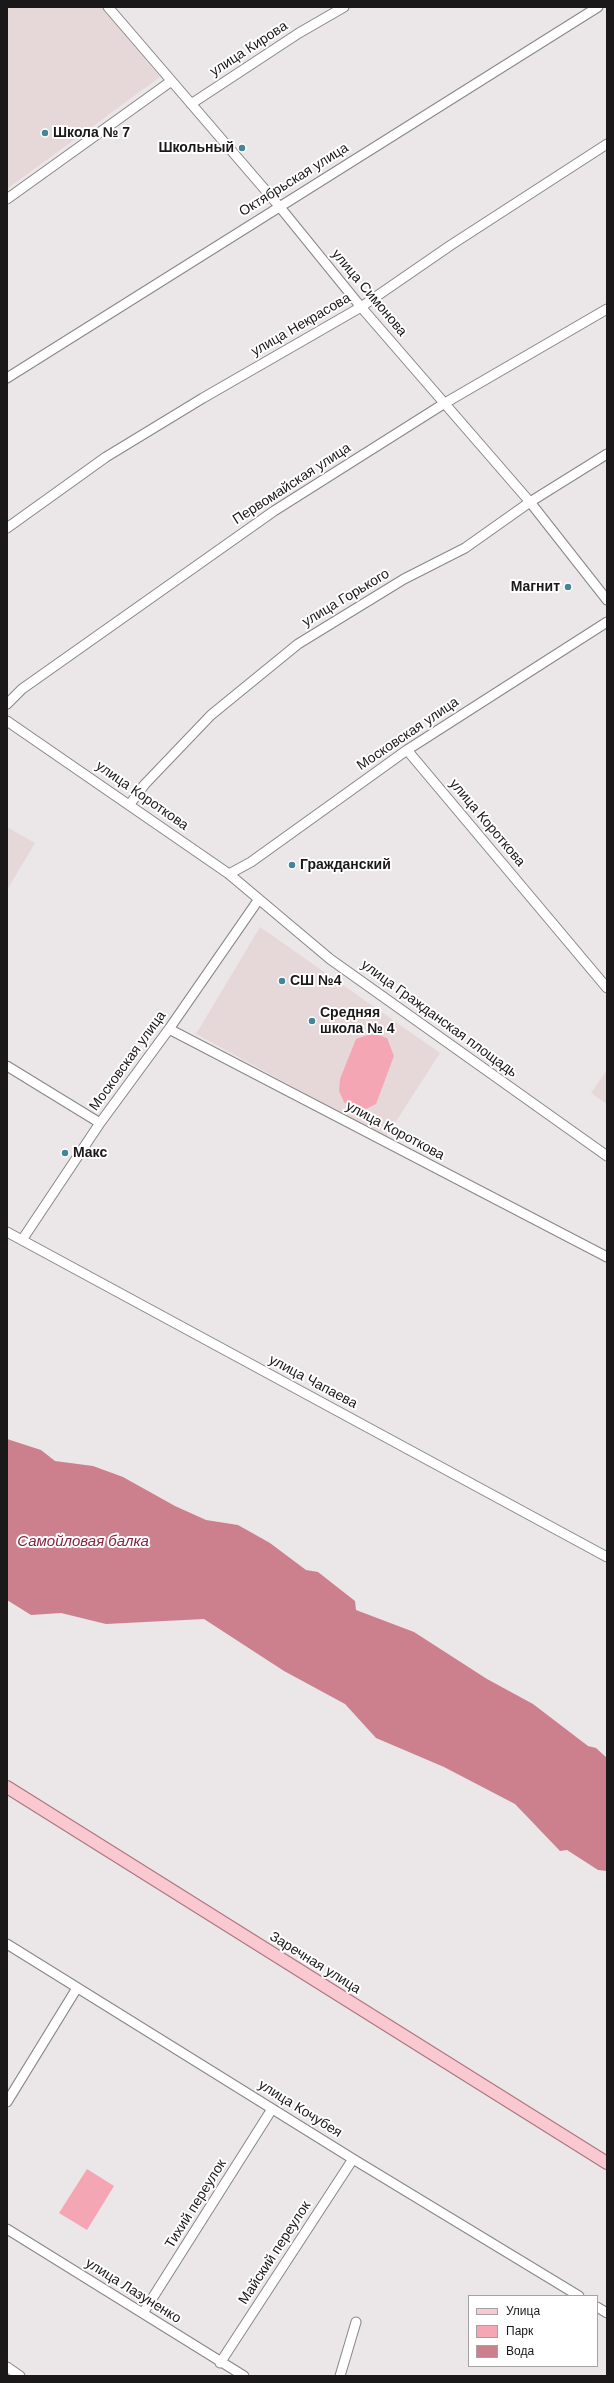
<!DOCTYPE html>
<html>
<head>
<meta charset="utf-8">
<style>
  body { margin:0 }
  #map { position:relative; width:614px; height:2383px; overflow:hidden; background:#ebe6e7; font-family:Helvetica,sans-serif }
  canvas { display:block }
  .frame { position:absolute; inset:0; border:8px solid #1a1819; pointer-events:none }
  .legend { position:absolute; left:468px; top:2295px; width:130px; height:72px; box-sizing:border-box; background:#fff; border:1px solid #a3a3a3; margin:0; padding:5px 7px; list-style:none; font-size:12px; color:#1a1819 }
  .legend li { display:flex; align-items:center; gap:8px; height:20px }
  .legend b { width:20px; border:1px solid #a3a3a3 }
</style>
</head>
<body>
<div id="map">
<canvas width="614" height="2383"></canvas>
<div class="frame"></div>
<ul class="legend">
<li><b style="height:5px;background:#fac8d1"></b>Улица</li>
<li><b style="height:11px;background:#f5a6b4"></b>Парк</li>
<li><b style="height:11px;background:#cc808e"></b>Вода</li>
</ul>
</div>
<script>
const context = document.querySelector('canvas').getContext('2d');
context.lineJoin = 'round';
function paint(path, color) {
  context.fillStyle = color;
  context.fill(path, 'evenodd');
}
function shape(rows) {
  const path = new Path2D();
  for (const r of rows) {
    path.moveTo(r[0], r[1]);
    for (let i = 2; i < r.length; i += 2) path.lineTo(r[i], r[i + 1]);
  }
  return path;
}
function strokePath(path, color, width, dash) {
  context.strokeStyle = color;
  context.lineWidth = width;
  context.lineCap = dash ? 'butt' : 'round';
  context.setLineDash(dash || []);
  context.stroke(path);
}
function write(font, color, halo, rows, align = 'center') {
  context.font = font + ' Helvetica,sans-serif';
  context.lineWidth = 4;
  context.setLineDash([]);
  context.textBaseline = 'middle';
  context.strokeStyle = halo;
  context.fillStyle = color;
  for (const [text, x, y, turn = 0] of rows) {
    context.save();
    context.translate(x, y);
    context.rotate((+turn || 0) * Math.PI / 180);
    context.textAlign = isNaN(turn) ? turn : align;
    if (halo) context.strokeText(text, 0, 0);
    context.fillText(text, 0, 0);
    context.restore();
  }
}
paint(shape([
  [7,7,101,7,160,77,7,189],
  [7,827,35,843,7,890],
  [260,927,440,1053,386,1137,196,1034],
  [607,1070,607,1104,591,1093]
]), '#e6d8d9');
paint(shape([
  [373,1033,387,1038,394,1056,376,1104,364,1110,352,1109,344,1102,339,1091,340,1079,356,1039],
  [87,2169,114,2186,87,2230,59,2213]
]), '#f5a6b4');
paint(shape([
  [7,1439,41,1450,55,1461,93,1466,123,1477,175,1506,206,1520,238,1525,270,1543,306,1570,318,1572,355,1601,356,1610,414,1632,487,1679,533,1704,588,1746,596,1748,607,1758,607,1871,598,1870,567,1850,560,1851,515,1804,444,1767,376,1738,345,1704,284,1671,204,1619,106,1624,61,1613,31,1615,7,1600]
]), '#cc808e');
const minor = shape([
  [108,7,279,206,361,307,530,502,607,600],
  [191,104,299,33,344,7],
  [7,199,170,82],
  [7,378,598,7],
  [7,528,106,457,203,398,361,307,451,245,607,144],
  [7,704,22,689,274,511,445,403,607,309],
  [7,721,229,874,330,959,607,1156],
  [407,750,607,988],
  [130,804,145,784,211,715,298,644,404,579,465,548,530,502,607,454],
  [229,874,251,862,407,750,607,622],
  [169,1029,607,1257],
  [7,1066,100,1123],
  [7,1232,607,1557],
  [22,1240,100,1123,169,1029,259,899],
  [7,1944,353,2159,579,2296],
  [7,2102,77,1988],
  [7,2229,244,2376],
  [597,2307,607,2313],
  [143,2313,272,2109],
  [220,2363,353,2159],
  [7,2367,20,2376],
  [340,2376,356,2322]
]);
const major = shape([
  [7,1787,607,2163]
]);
strokePath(minor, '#8a8586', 11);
strokePath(major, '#a9737d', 14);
strokePath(minor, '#fff', 9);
strokePath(major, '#fac8d1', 12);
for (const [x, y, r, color] of [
  [45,133,4,"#448597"],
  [242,148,4,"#448597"],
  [568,587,4,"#448597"],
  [292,865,4,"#448597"],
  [282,981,4,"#448597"],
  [312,1021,4,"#448597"],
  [65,1153,4,"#448597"]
]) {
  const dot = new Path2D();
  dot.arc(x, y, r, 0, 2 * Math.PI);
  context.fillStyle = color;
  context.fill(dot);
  strokePath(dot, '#fff', 1.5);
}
write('14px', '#1a1819', '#fff', [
  ["улица Кирова",249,49,-33],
  ["Октябрьская улица",294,180,-32],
  ["улица Симонова",369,293,50],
  ["улица Некрасова",301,325,-30],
  ["Первомайская улица",292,484,-33],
  ["улица Горького",346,598,-31],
  ["Московская улица",408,734,-34],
  ["улица Короткова",142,796,35],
  ["улица Короткова",487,823,50],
  ["улица Гражданская площадь",439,1019,36],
  ["Московская улица",128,1061,-54],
  ["улица Короткова",395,1131,28],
  ["улица Чапаева",313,1382,28],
  ["Заречная улица",315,1963,32],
  ["улица Кочубея",300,2109,32],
  ["Тихий переулок",196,2204,-58],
  ["Майский переулок",275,2253,-57],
  ["улица Лазуненко",133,2291,32]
]);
write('bold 14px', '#1a1819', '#fff', [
  ["Школа № 7",53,133],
  ["Школьный",234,148,"right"],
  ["Магнит",560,587,"right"],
  ["Гражданский",300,865],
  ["СШ №4",290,981],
  ["Средняя",320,1013],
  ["школа № 4",320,1029],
  ["Макс",73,1153]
], 'left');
write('italic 15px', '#822640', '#fff', [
  ["Самойловая балка",83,1542]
]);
</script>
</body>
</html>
